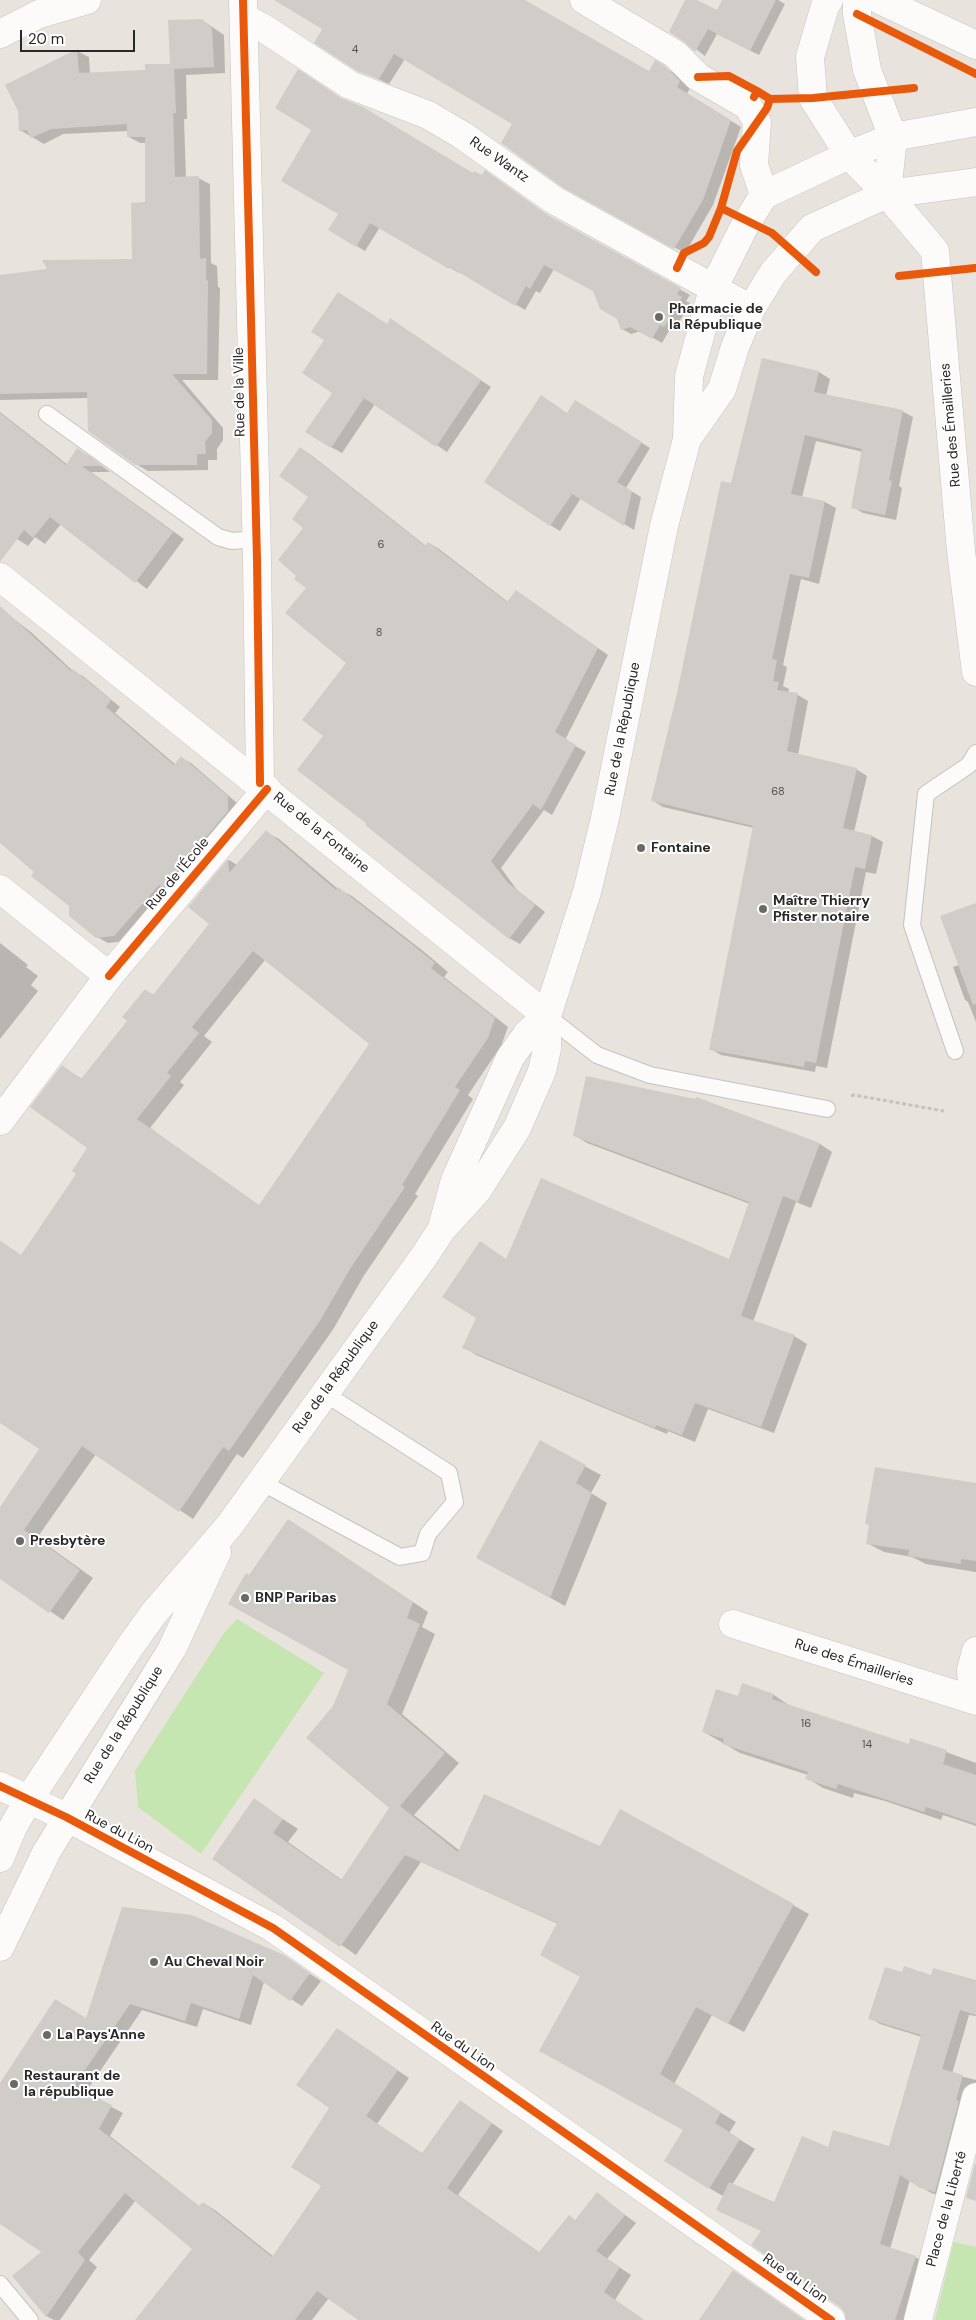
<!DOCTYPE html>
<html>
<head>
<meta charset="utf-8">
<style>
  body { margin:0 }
  #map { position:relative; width:976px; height:2320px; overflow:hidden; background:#e8e3dc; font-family:"DM Sans",sans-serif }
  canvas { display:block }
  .scale { position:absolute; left:20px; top:30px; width:115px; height:22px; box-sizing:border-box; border:2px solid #282828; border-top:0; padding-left:6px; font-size:15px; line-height:18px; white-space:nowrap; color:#282828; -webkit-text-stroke:4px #fff; paint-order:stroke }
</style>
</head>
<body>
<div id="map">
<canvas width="976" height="2320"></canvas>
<div class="scale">20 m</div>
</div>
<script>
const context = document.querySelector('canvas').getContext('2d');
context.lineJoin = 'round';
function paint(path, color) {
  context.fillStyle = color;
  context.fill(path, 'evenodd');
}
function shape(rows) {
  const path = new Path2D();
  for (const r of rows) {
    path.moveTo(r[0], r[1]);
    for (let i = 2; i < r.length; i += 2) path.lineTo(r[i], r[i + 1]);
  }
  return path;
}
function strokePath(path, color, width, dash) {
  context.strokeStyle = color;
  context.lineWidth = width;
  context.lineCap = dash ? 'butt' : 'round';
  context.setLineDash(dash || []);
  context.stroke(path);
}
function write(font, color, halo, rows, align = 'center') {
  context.font = font + ' "DM Sans",sans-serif';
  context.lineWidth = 4;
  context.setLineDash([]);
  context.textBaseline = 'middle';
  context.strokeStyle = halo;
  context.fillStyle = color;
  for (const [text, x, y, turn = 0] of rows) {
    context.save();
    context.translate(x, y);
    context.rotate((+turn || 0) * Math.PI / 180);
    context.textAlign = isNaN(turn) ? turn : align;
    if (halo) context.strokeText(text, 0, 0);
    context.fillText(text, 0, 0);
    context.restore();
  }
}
paint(shape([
  [237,1619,324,1673,201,1854,138,1807,135,1771,224,1633],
  [954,2242,976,2247,976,2320,935,2320]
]), '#c6e6b1');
paint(shape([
  [287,0,522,0,650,73,665,68,676,74,690,88,687,94,741,127,713,205,685,253,563,186,514,123,405,59,389,84,358,70,324,29],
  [687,0,694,0,717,11,723,0,778,0,785,4,759,55,717,34,705,56,684,40],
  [202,20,224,35,225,73,186,75,187,119,184,119,186,178,198,178,210,184,211,263,217,266,218,287,220,288,218,380,182,380,223,428,223,440,217,449,217,460,208,460,208,470,148,471,136,464,89,398,0,400,0,276,133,260,146,204,146,143,140,143,129,137,128,131,63,134,44,144,20,130,19,111,6,85,77,51,89,57,90,74,146,71,171,65],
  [344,100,474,175,494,177,554,220,690,295,686,301,690,303,674,331,670,329,662,343,641,331,631,334,622,329,618,318,595,290,554,269,540,293,536,291,525,310,460,271,459,273,380,227,365,251,330,230,340,214],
  [339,293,388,325,401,326,491,387,447,452,375,404,342,453,331,447],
  [763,359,819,372,830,379,826,396,902,411,913,417,899,486,902,488,896,520,863,513,853,507,863,452,816,441,802,497,825,502,836,508,819,584,801,579,783,665,787,667,783,686,789,689,788,693,798,695,808,701,798,755,856,769,867,776,854,832,872,836,883,842,876,874,866,872,827,1068,816,1066,815,1072,721,1055,711,1049,754,828,663,807,652,800],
  [551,402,568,414,585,407,650,448,626,488,641,497,634,530,581,498,560,531,550,525],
  [0,412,68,465,77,450,89,456,110,472,91,472,184,539,147,589,61,524,45,544,35,537,28,546,0,528],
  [300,448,311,455,426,546,429,543,439,549,508,602,516,591,608,655,565,740,586,752,552,815,544,810,501,868,517,890,545,912,520,944,509,938,369,823,325,736,348,662,308,588,305,527,310,497],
  [0,608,32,633,73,671,83,676,120,707,115,713,176,765,181,758,191,763,237,803,238,817,124,941,108,943,97,937,70,905,36,872,0,842],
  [266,832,279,839,338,889,352,896,423,951,448,972,444,977,508,1027,501,1046,468,1095,473,1099,415,1194,418,1196,363,1277,334,1328,243,1458,237,1454,193,1519,96,1454,37,1538,93,1578,63,1620,0,1577,0,1513,40,1449,0,1422,0,1241,22,1256,78,1174,88,1148,62,1067,82,1079,129,1020,145,990,154,995,210,923,189,907,229,860,237,865],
  [265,960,370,1044,260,1206,150,1128,184,1085,180,1082,212,1042,204,1036],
  [976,904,976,1022,968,1002,965,1000,953,967,959,965],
  [0,943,28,965,26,967,38,976,31,985,38,991,0,1039],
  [697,1098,820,1144,832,1152,811,1208,796,1202,753,1322,794,1336,807,1344,774,1433,708,1409,695,1442,668,1431,667,1434,476,1355,464,1347,507,1260,730,1261,750,1204,587,1143,574,1135,696,1101],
  [540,1442,601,1475,591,1493,607,1503,565,1606,493,1566],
  [976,1484,976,1572,926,1564,912,1557,884,1552,867,1543],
  [303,1529,428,1612,422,1627,435,1634,402,1714,459,1763,414,1815,460,1851,600,1848,620,1810,809,1914,744,2032,712,2015,674,2084,736,2122,729,2133,755,2149,732,2185,774,2204,829,2149,890,2148,922,2037,880,2024,870,2018,903,1973,976,1982,976,2016,969,2015,952,2074,976,2080,976,2091,945,2197,931,2193,910,2180,890,2249,915,2257,925,2262,907,2320,856,2320,762,2231,717,2210,723,2196,709,2188,685,2130,581,1977,558,1924,421,1862,356,1955,214,1858,254,1800,298,1829,288,1842,342,1880,391,1808,334,1707,350,1670,249,1577],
  [743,1685,774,1695,790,1706,909,1745,911,1739,976,1763,976,1826,943,1815,941,1820,885,1801,854,1793,853,1798,823,1788,807,1778,808,1775,740,1753,704,1732,738,1697],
  [123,1908,283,1956,321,1981,302,2006,264,1982,251,2025,203,2009,197,2027,142,2010,85,2093,123,2113,110,2136,200,2207,203,2203,215,2210,274,2257,323,2185,337,2029,409,2078,377,2124,423,2154,472,2109,503,2131,458,2195,540,2253,576,2221,597,2194,636,2223,607,2259,631,2275,615,2300,644,2320,360,2320,329,2298,312,2320,142,2320,194,2249,136,2200,89,2260,97,2267,60,2320,54,2320,46,2316,43,2252,0,2222,0,2085,87,2019]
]), '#0003');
paint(shape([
  [274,0,525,0,649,71,655,60,665,66,680,81,677,87,731,120,703,200,674,249,562,187,501,143,512,124,394,54,379,79,357,71,314,43,322,29],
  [685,0,697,0,717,10,722,0,776,0,750,51,708,29,695,52,683,41,669,32],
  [202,19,212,28,214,67,174,69,176,113,173,113,175,177,199,176,200,259,206,258,206,281,208,280,207,374,172,374,212,420,212,433,205,442,206,454,197,454,197,465,135,465,88,431,87,392,0,394,0,275,47,269,42,260,132,259,131,203,145,202,145,137,127,137,127,124,51,129,31,138,27,130,19,131,18,111,5,85,77,49,79,73,145,70,145,64,170,64,168,20],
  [298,69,341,98,363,107,473,173,474,171,482,175,485,170,546,214,681,288,677,294,682,297,664,327,660,325,652,339,630,327,621,330,617,319,600,309,593,291,544,265,530,289,526,286,515,306,450,267,449,269,370,223,356,247,328,230,338,214,281,181,311,130,275,108],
  [338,292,387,324,390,318,481,380,436,447,364,398,331,448,305,432,332,393,302,373,324,340,311,332],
  [762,358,819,371,814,392,903,410,889,480,892,481,885,515,851,508,862,449,805,435,791,494,825,501,809,578,790,574,772,659,777,660,773,681,779,682,777,690,798,693,787,751,857,768,843,828,872,835,865,869,855,867,816,1063,805,1061,804,1067,709,1050,753,826,651,801,677,693,721,481,731,483],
  [541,395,567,413,575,400,642,442,617,482,632,491,624,526,572,494,550,526,484,482],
  [0,413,66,465,77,448,102,466,82,466,173,532,135,583,50,517,33,538,24,530,0,562],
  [300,447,425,546,428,542,507,602,516,590,598,648,555,732,576,745,541,810,533,804,491,861,507,882,535,905,509,939,365,825,367,824,297,770,323,736,302,720,346,663,285,613,306,588,294,579,296,576,278,560,303,528,292,519,308,497,279,476],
  [0,606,71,671,73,669,111,700,106,707,174,765,181,756,228,796,228,811,163,888,159,885,114,936,96,938,69,916,69,906,31,876,34,872,0,843],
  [266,830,336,890,338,887,409,942,435,963,431,968,495,1018,488,1038,455,1087,460,1090,402,1185,405,1187,350,1269,321,1319,229,1451,223,1447,179,1512,82,1446,24,1530,80,1570,49,1613,0,1579,0,1507,39,1449,0,1423,0,1241,21,1255,76,1174,72,1171,87,1148,30,1107,62,1065,81,1079,127,1021,122,1017,145,989,153,995,209,924,188,907,228,859,229,873],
  [253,951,369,1044,259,1205,137,1119,171,1076,167,1073,199,1033,192,1027],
  [976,903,976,1004,973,1005,940,916],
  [586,1076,695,1099,696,1097,820,1143,798,1202,783,1196,741,1316,795,1335,761,1427,695,1403,682,1435,656,1425,655,1428,462,1348,476,1318,442,1297,480,1241,506,1259,541,1178,729,1259,749,1202,573,1136],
  [540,1440,586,1465,576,1483,592,1493,550,1598,476,1558],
  [875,1467,976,1483,976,1561,961,1559,961,1564,908,1556,909,1550,866,1544,869,1525,865,1524],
  [288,1519,413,1602,407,1618,420,1624,387,1704,445,1753,400,1806,458,1852,484,1794,600,1846,620,1809,794,1904,728,2024,696,2007,660,2074,721,2112,715,2123,740,2139,709,2189,664,2161,683,2130,539,2051,580,1977,540,1955,557,1923,405,1855,340,1947,212,1859,254,1798,283,1819,273,1833,341,1880,389,1808,306,1738,333,1706,348,1670,228,1604,246,1573,249,1575],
  [742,1683,774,1694,772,1699,909,1744,910,1738,947,1750,943,1764,976,1775,976,1824,926,1807,924,1812,838,1784,836,1789,805,1779,808,1772,722,1744,724,1739,702,1732,716,1689,738,1696],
  [122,1907,192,1915,284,1955,310,1973,290,2001,253,1975,239,2019,191,2003,185,2021,130,2004,74,2086,112,2105,99,2129,199,2206,203,2202,272,2257,321,2186,291,2167,329,2108,296,2085,337,2028,398,2070,366,2116,422,2153,460,2100,492,2123,447,2188,539,2252,569,2215,575,2220,597,2192,625,2215,596,2251,620,2267,604,2292,644,2320,358,2320,317,2291,295,2320,135,2320,192,2249,125,2193,78,2252,85,2260,46,2317,12,2276,41,2252,0,2224,0,2083,55,1999,86,2018],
  [904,1966,931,1975,933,1968,976,1980,976,2015,960,2010,942,2069,963,2075,956,2100,959,2101,935,2192,920,2188,900,2175,880,2244,916,2256,895,2320,846,2320,845,2313,840,2307,751,2245,761,2231,716,2210,729,2182,774,2202,802,2136,828,2147,833,2130,889,2146,921,2035,868,2019,885,1967,902,1972],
  [975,2163,976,2164,976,2201,966,2198],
  [733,2270,804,2320,699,2320]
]), '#d0cdc8');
const service = shape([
  [47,414,218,537,232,541,256,539],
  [547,1016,597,1055,650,1075,827,1109],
  [955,1051,912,925,926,794,969,765,976,753],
  [261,1482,400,1557,422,1553,428,1534,455,1502,449,1473,324,1393],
  [0,2284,30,2320]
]);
const minor = shape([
  [243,0,257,559,260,783],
  [584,0,675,54,698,77,748,106,757,122,754,165,764,195],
  [880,0,976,45],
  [244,18,265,29,350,85,428,115,462,135,554,200,751,309],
  [0,34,39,14,87,0],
  [887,194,935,251,961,551,976,672],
  [0,889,109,976],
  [0,1121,109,976,267,789],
  [733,1624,976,1701],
  [976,1651,971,1670,972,1687,976,1695],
  [0,1786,66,1817,273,1928,831,2320],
  [918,2320,976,2097]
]);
const tertiary = shape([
  [0,577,547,1016]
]);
const secondary = shape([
  [829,0,825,6,810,57,813,98,849,155,887,194],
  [857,0,857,14,867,70,893,137,887,194],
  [687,439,722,389,735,347,751,309,773,273,812,228,887,194,976,182],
  [443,1224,455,1180,510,1058,527,1034,547,1016],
  [0,1858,13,1827,29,1799,129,1648,154,1613,229,1526,425,1255,442,1229,477,1191,517,1128,542,1071,547,1049,547,1016,587,892,605,818,664,526,687,439,689,376,713,289,745,225,764,195,849,155,893,137,976,122],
  [0,1947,47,1851,172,1649,217,1552]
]);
strokePath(service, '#c4c3c3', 18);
strokePath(minor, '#c4c3c3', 29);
strokePath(tertiary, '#c4c3c3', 29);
strokePath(secondary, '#c4c3c3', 29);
strokePath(shape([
  [851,1096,854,1095,944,1111]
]), '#c4c3c3', 3, [4, 2.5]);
strokePath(service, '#fcfbfa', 16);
strokePath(minor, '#fcfbfa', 28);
strokePath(tertiary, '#fcfbfa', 28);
strokePath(secondary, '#fcfbfa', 28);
strokePath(shape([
  [243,0,257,559,260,783],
  [857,14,976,74],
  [698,77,729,76,757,91],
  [754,97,757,91,770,99,813,98,914,88],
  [721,208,772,233,816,272],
  [677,268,684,253,704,243,709,237,721,208,737,151,767,108,770,99],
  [899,276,975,268],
  [109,976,267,789],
  [0,1786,66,1817,273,1928,831,2320]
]), '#e8590c', 8);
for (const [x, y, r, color] of [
  [659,317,5,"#6b6967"],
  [641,848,5,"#6b6967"],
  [763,909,5,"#6b6967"],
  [20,1541,5,"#6b6967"],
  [245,1598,5,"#6b6967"],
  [154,1962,5,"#6b6967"],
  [47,2035,5,"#6b6967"],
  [14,2084,5,"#6b6967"]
]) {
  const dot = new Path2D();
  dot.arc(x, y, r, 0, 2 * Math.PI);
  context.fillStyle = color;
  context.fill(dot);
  strokePath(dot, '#fff', 2);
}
write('11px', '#535251', null, [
  ["4",355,50],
  ["6",381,545],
  ["8",379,633],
  ["68",778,792],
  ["16",806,1724],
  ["14",867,1745]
]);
write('14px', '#282828', '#fff', [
  ["Rue Wantz",499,160,35],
  ["Rue de la Ville",240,392,-91],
  ["Rue des Émailleries",951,425,-95],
  ["Rue de la République",623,729,-79],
  ["Rue de la Fontaine",321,833,39],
  ["Rue de l'École",178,874,-50],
  ["Rue de la République",336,1377,-54],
  ["Rue des Émailleries",854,1663,18],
  ["Rue de la République",124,1725,-58],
  ["Rue du Lion",119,1832,28],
  ["Rue du Lion",463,2047,35],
  ["Place de la Liberté",947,2209,-75],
  ["Rue du Lion",795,2279,35]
]);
write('bold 14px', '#282828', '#fff', [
  ["Pharmacie de",669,309],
  ["la République",669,325],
  ["Fontaine",651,848],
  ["Maître Thierry",773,901],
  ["Pfister notaire",773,917],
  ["Presbytère",30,1541],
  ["BNP Paribas",255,1598],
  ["Au Cheval Noir",164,1962],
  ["La Pays'Anne",57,2035],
  ["Restaurant de",24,2076],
  ["la république",24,2092]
], 'left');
</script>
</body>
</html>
